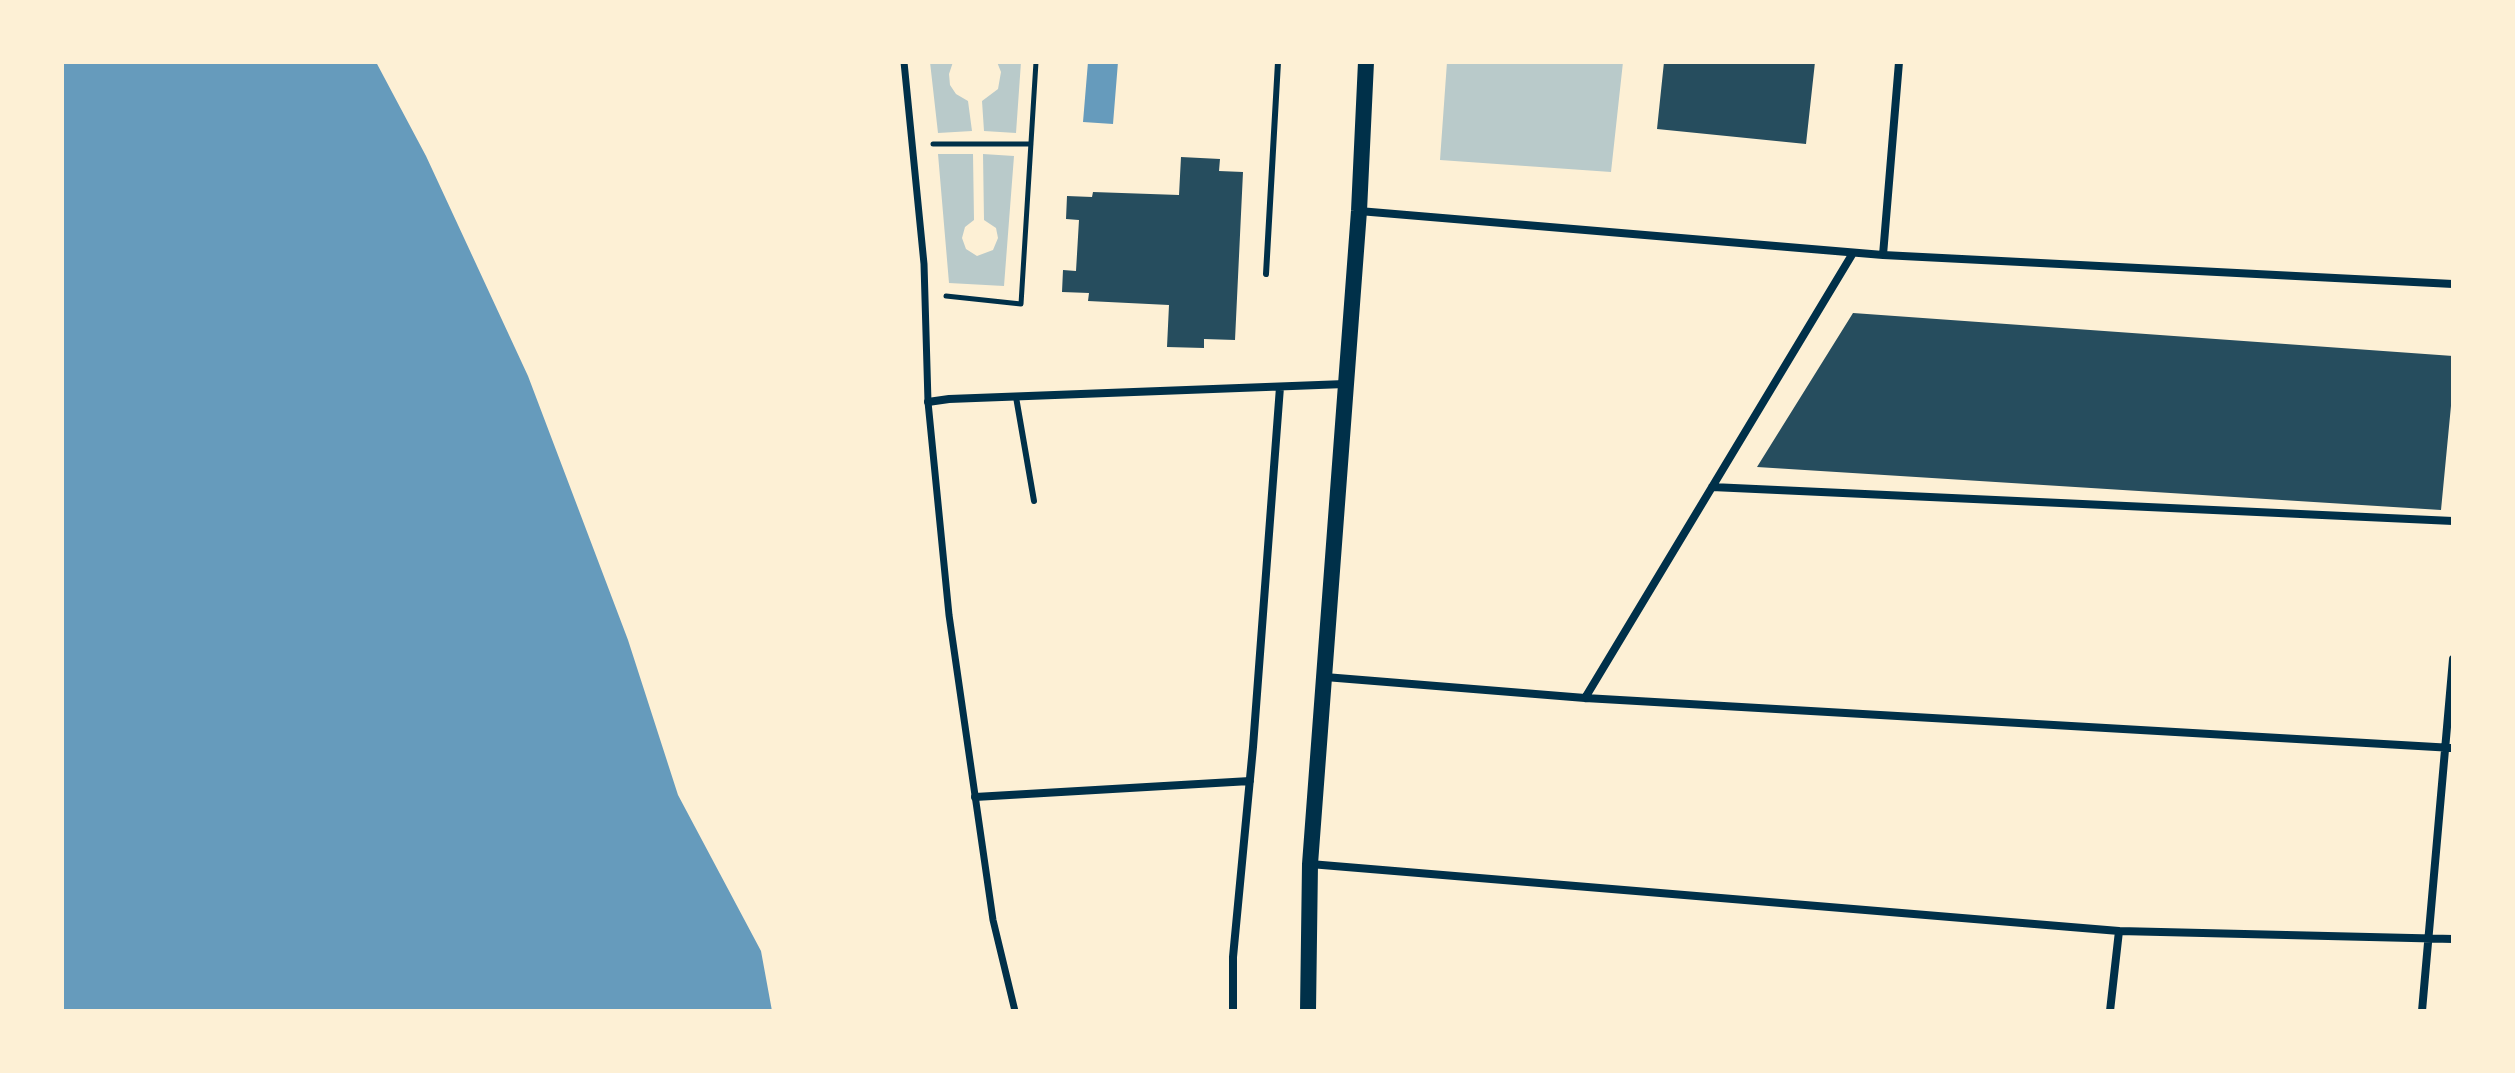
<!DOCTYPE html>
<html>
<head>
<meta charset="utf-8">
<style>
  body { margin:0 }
  #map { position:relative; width:2515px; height:1073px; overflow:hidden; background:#fdf0d5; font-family:"Golos Text",sans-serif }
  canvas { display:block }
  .frame { position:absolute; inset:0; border:64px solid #fdf0d5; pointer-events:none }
</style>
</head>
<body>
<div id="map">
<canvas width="2515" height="1073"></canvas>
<div class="frame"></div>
</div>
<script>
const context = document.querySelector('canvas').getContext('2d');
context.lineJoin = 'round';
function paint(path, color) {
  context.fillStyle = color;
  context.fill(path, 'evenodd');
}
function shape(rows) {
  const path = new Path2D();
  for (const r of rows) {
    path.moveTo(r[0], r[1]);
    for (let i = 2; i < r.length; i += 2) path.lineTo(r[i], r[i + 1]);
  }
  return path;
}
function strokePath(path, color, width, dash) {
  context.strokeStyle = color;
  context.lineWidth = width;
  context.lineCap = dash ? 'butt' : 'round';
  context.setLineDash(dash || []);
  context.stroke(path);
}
paint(shape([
  [930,62,953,62,949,74,950,85,956,94,968,101,972,131,938,133],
  [997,62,1021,62,1016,133,984,131,982,101,998,89,1001,72],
  [1447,62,1623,62,1611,172,1440,160],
  [938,154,973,154,974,220,965,227,962,238,966,249,977,256,993,250,998,238,996,228,984,220,983,154,1014,156,1004,286,949,283]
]), '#b9caca');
paint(shape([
  [62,62,376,62,426,156,528,376,628,640,678,795,761,951,772,1011,62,1011],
  [1088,62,1118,62,1113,124,1083,122]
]), '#669bbc');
paint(shape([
  [1664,62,1815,62,1806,144,1657,129],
  [1181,157,1220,159,1219,171,1243,172,1235,340,1204,339,1204,348,1167,347,1169,305,1088,301,1089,293,1062,292,1063,270,1076,271,1079,220,1066,219,1067,196,1092,197,1093,192,1179,195],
  [1853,313,2453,356,2453,385,2441,510,1757,467]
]), '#264d5e');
strokePath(shape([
  [933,144,1031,144],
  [946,296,1021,304,1036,62]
]), '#003049', 5);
strokePath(shape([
  [1266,274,1278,62],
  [1016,397,1034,501]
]), '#003049', 6);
strokePath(shape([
  [904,62,924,264,928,402,949,615,993,920,1015,1011]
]), '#003049', 7);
strokePath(shape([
  [1359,211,1883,255,2453,284],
  [1883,255,1899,62],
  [928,402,949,399,1345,384],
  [1712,487,2453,521],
  [1325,677,1585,698,2453,748],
  [1585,698,1853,253],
  [975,797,1250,781],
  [1310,864,2119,931,2453,939],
  [1233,1011,1233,957,1253,747,1280,387],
  [2110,1011,2119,931],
  [2422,1011,2453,659]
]), '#003049', 8);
strokePath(shape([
  [1308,1011,1310,864,1359,211,1366,62]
]), '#003049', 16);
</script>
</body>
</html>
